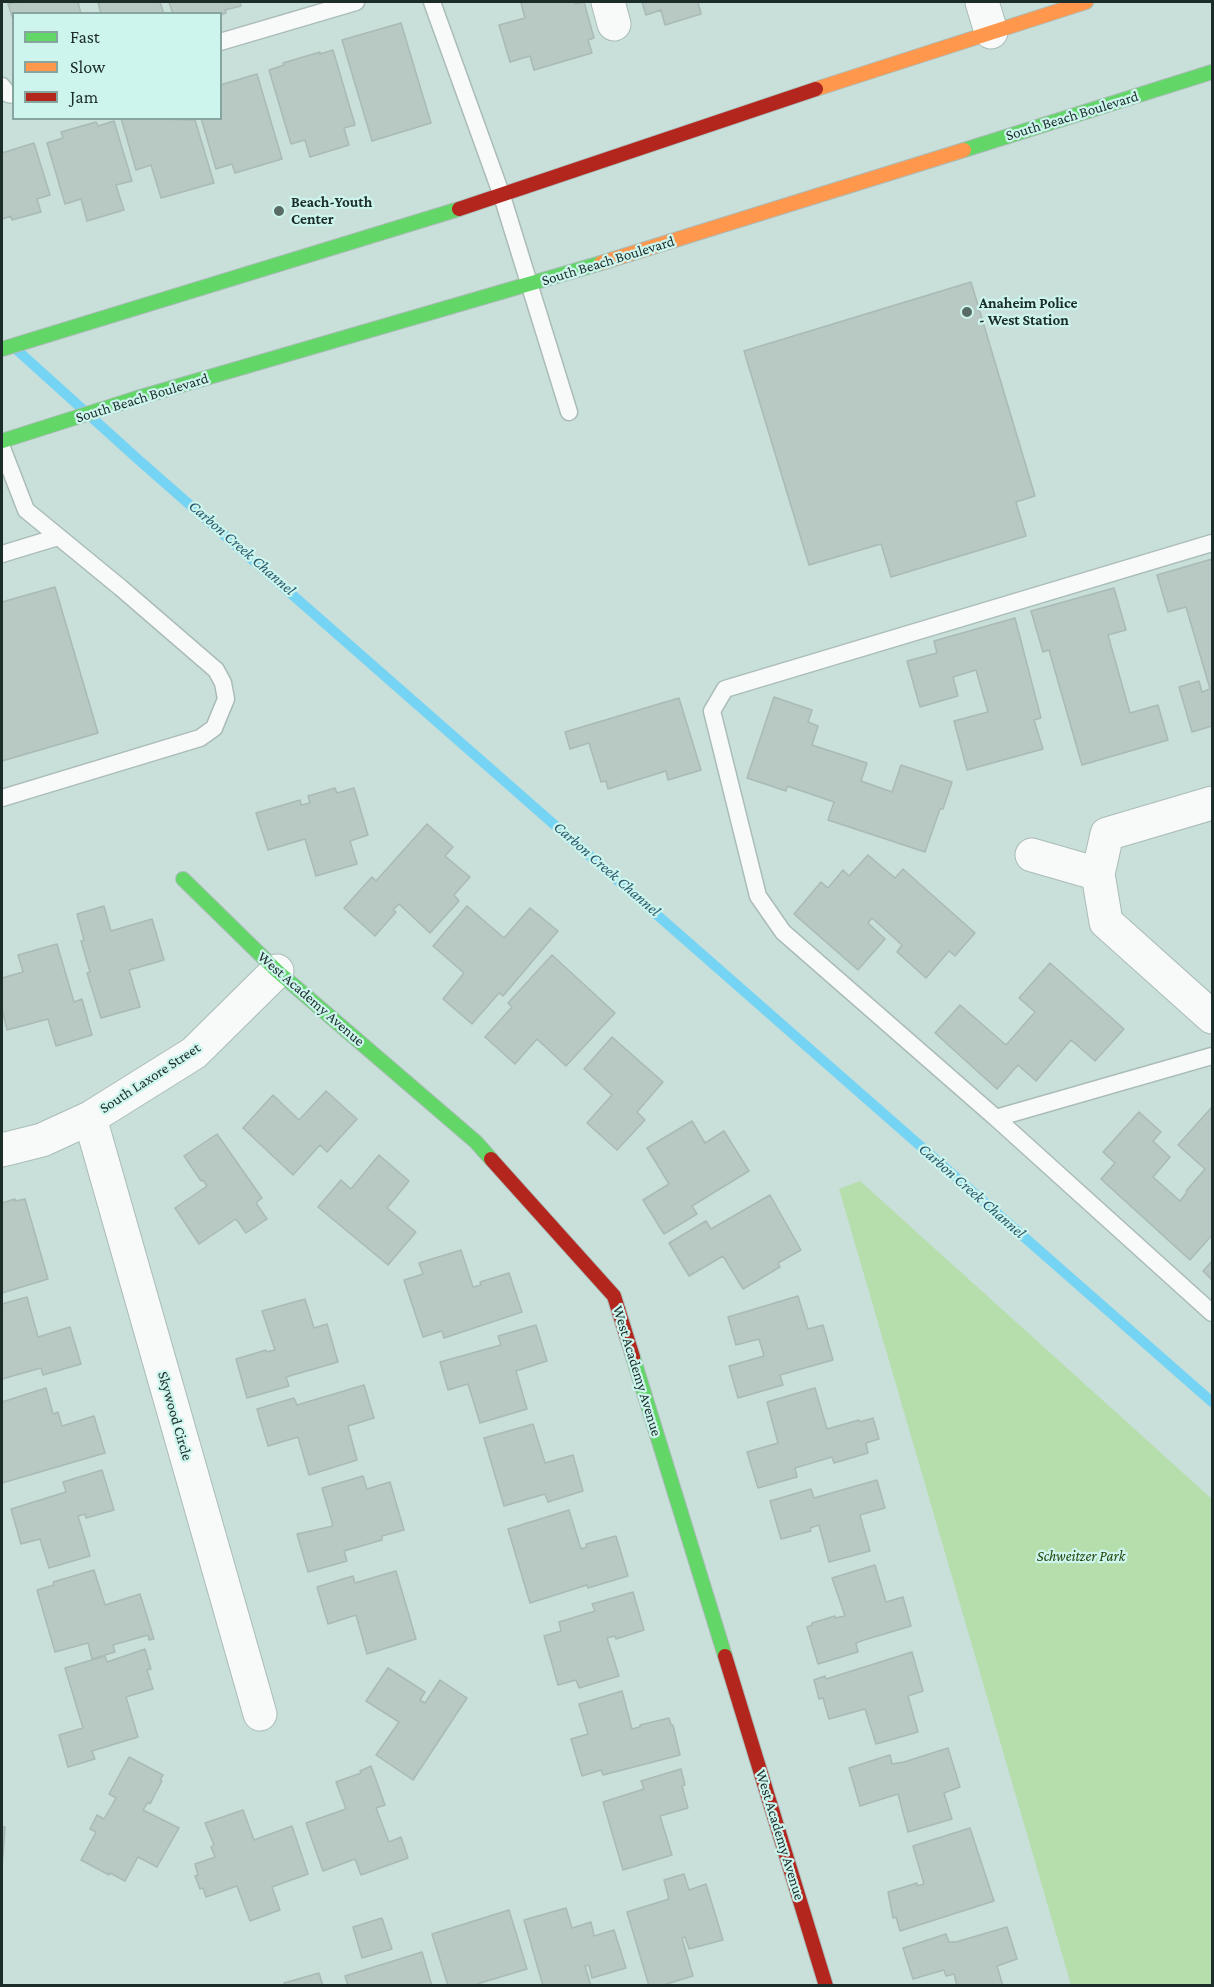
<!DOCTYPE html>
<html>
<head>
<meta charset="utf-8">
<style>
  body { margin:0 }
  #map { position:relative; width:1214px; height:1987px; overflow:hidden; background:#c9dfda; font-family:"Crimson Pro",serif }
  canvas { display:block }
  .frame { position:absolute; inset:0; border:3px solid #1c2c29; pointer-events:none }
  .legend { position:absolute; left:12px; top:12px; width:210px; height:108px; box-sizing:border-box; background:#cdf5ed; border:2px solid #86a59f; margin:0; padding:8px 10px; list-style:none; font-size:18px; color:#1c2c29 }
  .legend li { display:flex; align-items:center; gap:12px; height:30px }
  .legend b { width:30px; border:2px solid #86a59f }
</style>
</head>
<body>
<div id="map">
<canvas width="1214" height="1987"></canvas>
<div class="frame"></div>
<ul class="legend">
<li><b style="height:8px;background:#63d668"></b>Fast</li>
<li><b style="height:8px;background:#ff974d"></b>Slow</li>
<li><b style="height:8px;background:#b3261e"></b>Jam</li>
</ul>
</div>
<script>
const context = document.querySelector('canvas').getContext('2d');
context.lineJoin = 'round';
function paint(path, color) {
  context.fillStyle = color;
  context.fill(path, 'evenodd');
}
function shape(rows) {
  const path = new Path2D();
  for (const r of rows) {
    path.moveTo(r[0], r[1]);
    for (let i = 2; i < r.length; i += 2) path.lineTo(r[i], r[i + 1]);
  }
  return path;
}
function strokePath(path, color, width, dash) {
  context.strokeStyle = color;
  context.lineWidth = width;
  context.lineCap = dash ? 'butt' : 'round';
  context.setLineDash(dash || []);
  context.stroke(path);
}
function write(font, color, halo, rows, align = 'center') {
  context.font = font + ' "Crimson Pro",serif';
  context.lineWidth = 4.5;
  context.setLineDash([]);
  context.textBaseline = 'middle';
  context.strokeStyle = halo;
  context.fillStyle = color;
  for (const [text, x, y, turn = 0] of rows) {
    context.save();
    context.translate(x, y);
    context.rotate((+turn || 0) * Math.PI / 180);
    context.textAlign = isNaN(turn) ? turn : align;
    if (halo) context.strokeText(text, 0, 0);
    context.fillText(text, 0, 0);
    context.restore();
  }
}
paint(shape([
  [860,1181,1212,1499,1212,1985,1071,1985,839,1189]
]), '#b6dead');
strokePath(shape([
  [17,350,141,462,1212,1402]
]), '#75d3f3', 10);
const building = shape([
  [18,2,78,2,81,14,14,14,14,22,8,4,18,2],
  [98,2,160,2,164,14,101,14,98,2],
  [169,2,240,2,241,6,225,10,226,13,220,15,173,14,169,2],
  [527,2,575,2,575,4,584,2,594,38,588,40,592,53,534,70,530,56,510,62,499,25,525,18,521,3,527,2],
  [642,2,698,2,701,14,665,25,661,10,646,15,642,2],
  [401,23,431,123,372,141,342,40,401,23],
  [333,50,355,125,344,128,349,145,310,157,305,140,291,144,269,70,284,65,283,63,320,52,320,54,333,50],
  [257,74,282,159,235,173,232,164,216,169,201,118,220,118,220,85,257,74],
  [121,118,195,120,214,183,161,198,151,165,136,170,121,118],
  [114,121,132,181,116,185,124,210,87,221,81,199,65,204,47,143,63,138,61,132,96,122,98,126,114,121],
  [34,143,50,195,37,199,41,212,12,220,11,216,2,219,2,153,34,143],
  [971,282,1035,496,1016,502,1026,536,891,577,881,544,809,565,744,351,971,282],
  [1212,559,1212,726,1192,732,1179,687,1199,681,1202,692,1210,689,1186,607,1168,612,1157,575,1212,559],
  [55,587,98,733,2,761,2,602,55,587],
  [1114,588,1126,630,1108,635,1130,713,1158,705,1168,740,1082,765,1049,650,1043,652,1031,611,1114,588],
  [1015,618,1041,718,1034,720,1043,749,967,770,954,721,988,712,976,670,953,677,958,696,920,707,907,661,937,653,934,641,1015,618],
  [774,697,812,710,808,722,818,726,812,745,867,763,861,781,892,792,901,765,952,782,943,809,940,809,925,852,828,820,834,802,787,786,786,791,747,778,774,697],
  [679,698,701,770,668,780,666,771,608,789,606,781,601,782,589,743,570,749,565,732,679,698],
  [335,788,337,793,354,788,368,835,350,841,357,864,316,876,305,839,268,850,256,813,300,800,301,805,310,803,308,796,335,788],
  [427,824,453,847,445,856,470,877,454,895,459,901,430,933,399,904,393,910,396,912,375,936,344,908,372,877,376,881,427,824],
  [868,855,895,878,903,869,975,933,955,956,949,951,926,978,897,952,902,945,872,918,868,923,885,939,858,970,794,914,821,882,828,888,843,870,849,876,868,855],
  [104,906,111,931,152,919,164,960,129,970,140,1007,101,1018,87,973,90,972,81,941,84,940,77,914,104,906],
  [467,906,504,938,530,908,558,931,503,996,499,993,472,1024,443,999,464,973,433,946,467,906],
  [57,944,74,1002,82,999,92,1035,56,1046,48,1019,7,1030,2,1009,2,978,23,972,18,955,57,944],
  [552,955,615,1013,566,1066,537,1039,515,1064,485,1037,512,1007,508,1003,552,955],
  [1050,963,1124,1029,1095,1061,1071,1040,1036,1081,1018,1065,997,1089,935,1033,960,1005,1006,1045,1035,1012,1019,998,1050,963],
  [612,1037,663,1082,637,1112,645,1120,617,1150,587,1123,612,1095,584,1069,612,1037],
  [326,1091,357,1119,327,1152,320,1145,293,1175,243,1128,273,1095,299,1120,326,1091],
  [1212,1107,1212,1235,1190,1260,1101,1179,1115,1163,1103,1152,1139,1112,1161,1132,1153,1141,1170,1157,1153,1177,1180,1201,1187,1192,1186,1191,1205,1169,1178,1145,1212,1107],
  [692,1121,705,1143,724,1131,749,1171,692,1206,697,1214,664,1234,643,1200,669,1184,647,1148,692,1121],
  [217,1134,262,1198,256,1203,267,1219,246,1233,236,1219,199,1244,175,1208,207,1186,203,1180,201,1181,184,1156,217,1134],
  [379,1155,409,1181,387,1208,416,1232,388,1265,318,1207,341,1180,351,1189,379,1155],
  [770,1195,801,1250,778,1263,780,1267,743,1289,723,1256,689,1276,669,1243,706,1221,711,1229,770,1195],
  [15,1199,15,1201,25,1199,48,1279,2,1293,2,1203,15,1199],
  [461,1250,473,1287,481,1285,480,1282,509,1273,522,1312,444,1338,442,1331,423,1337,404,1280,423,1274,419,1263,461,1250],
  [1212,1261,1212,1280,1203,1271,1212,1261],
  [798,1296,808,1329,823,1325,833,1360,780,1375,783,1385,738,1398,729,1366,764,1356,759,1339,736,1345,728,1317,798,1296],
  [27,1297,38,1337,70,1327,81,1364,43,1375,41,1368,2,1379,2,1304,27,1297],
  [305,1299,314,1328,327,1324,338,1362,286,1377,289,1386,247,1398,236,1359,266,1350,266,1352,275,1350,262,1311,305,1299],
  [536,1325,547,1361,516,1371,527,1409,480,1423,468,1384,448,1390,440,1362,501,1345,498,1336,536,1325],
  [364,1385,374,1418,348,1426,357,1460,309,1475,298,1437,268,1446,257,1409,294,1398,297,1405,364,1385],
  [46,1388,53,1414,58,1412,62,1426,94,1416,105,1453,2,1483,2,1402,46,1388],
  [815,1388,827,1429,859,1420,860,1422,873,1418,879,1439,866,1443,868,1453,834,1463,832,1457,795,1468,797,1477,758,1488,747,1452,778,1443,767,1402,815,1388],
  [533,1424,545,1463,573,1455,583,1491,548,1502,545,1494,504,1506,484,1438,533,1424],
  [102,1470,114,1510,86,1518,85,1514,78,1516,90,1556,49,1568,40,1539,21,1544,11,1509,66,1492,63,1482,102,1470],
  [363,1476,367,1489,390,1482,404,1530,382,1536,382,1540,344,1551,347,1561,308,1572,297,1534,333,1526,322,1488,363,1476],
  [877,1480,885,1508,860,1515,870,1551,829,1562,819,1525,810,1528,811,1531,781,1539,770,1501,811,1489,814,1498,877,1480],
  [569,1510,581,1549,587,1547,586,1544,616,1536,628,1576,588,1588,587,1585,530,1603,508,1529,569,1510],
  [875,1565,886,1602,903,1597,911,1626,864,1640,856,1643,858,1652,818,1664,807,1627,812,1625,812,1623,835,1616,835,1618,845,1616,832,1578,875,1565],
  [94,1570,105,1605,140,1594,154,1639,149,1640,148,1635,113,1645,115,1652,92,1659,88,1643,55,1652,37,1590,54,1585,53,1582,94,1570],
  [396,1571,416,1639,367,1654,356,1615,328,1624,317,1587,353,1576,355,1583,396,1571],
  [633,1592,644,1630,616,1639,615,1636,607,1638,619,1676,579,1688,576,1680,558,1685,544,1636,561,1631,559,1622,595,1611,592,1604,633,1592],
  [145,1649,151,1669,147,1670,153,1689,126,1697,138,1737,92,1751,95,1759,68,1767,59,1735,83,1728,65,1668,105,1656,107,1662,145,1649],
  [912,1652,923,1691,908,1696,918,1732,876,1744,865,1709,829,1719,823,1698,819,1699,814,1680,825,1676,826,1679,912,1652],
  [388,1668,425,1692,420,1700,425,1703,440,1680,467,1698,413,1780,376,1755,399,1722,366,1701,388,1668],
  [622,1691,632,1729,640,1727,640,1725,669,1718,671,1725,673,1725,680,1755,603,1775,601,1770,582,1776,571,1739,588,1734,579,1704,622,1691],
  [948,1748,960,1787,944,1793,952,1819,908,1832,898,1794,860,1806,849,1768,890,1755,892,1764,904,1762,948,1748],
  [129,1757,163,1775,160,1780,162,1781,150,1804,148,1802,143,1810,179,1828,157,1867,138,1857,125,1881,110,1873,109,1875,81,1860,96,1832,90,1829,97,1815,104,1819,116,1798,109,1794,129,1757],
  [371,1766,385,1805,376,1808,389,1842,401,1837,408,1858,361,1875,355,1859,323,1871,306,1823,346,1809,336,1782,361,1773,360,1771,371,1766],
  [681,1769,685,1785,682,1786,688,1808,660,1816,672,1855,623,1870,603,1802,644,1789,641,1781,681,1769],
  [243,1810,254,1840,292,1826,308,1874,272,1887,280,1910,250,1921,237,1886,206,1897,203,1888,200,1889,195,1876,198,1875,195,1864,215,1857,211,1847,214,1845,205,1823,243,1810],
  [2,1827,5,1827,2,1869,2,1827],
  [970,1828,994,1901,900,1931,896,1917,893,1918,888,1892,917,1883,917,1886,924,1884,913,1846,970,1828],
  [684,1874,689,1890,706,1884,723,1940,689,1949,685,1937,682,1938,693,1976,660,1986,649,1986,627,1912,669,1899,664,1880,684,1874],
  [566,1908,572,1928,591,1922,594,1936,614,1930,626,1968,592,1978,589,1965,585,1966,591,1986,543,1986,524,1920,566,1908],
  [509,1910,527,1969,477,1984,477,1986,448,1986,432,1934,509,1910],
  [382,1918,392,1949,362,1958,353,1927,382,1918],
  [1007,1927,1017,1959,997,1966,1003,1986,957,1986,954,1974,946,1976,944,1970,913,1979,903,1948,946,1934,949,1942,956,1942,1007,1927],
  [422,1952,432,1986,348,1986,345,1976,422,1952],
  [319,1973,323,1986,285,1986,284,1983,319,1973]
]);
paint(building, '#b8c8c2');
strokePath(building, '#aabab4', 1.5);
const lane = shape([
  [432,2,502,196,569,412],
  [220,42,356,2],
  [2,86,8,94,14,95],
  [2,448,26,510,121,588,216,670,223,683,226,699,214,728,200,738,2,798],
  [1212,543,725,689,712,711,758,896,783,932,996,1118,1212,1056],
  [2,554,58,537],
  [996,1118,1212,1313]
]);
const street = shape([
  [608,2,614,24],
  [982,2,991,32],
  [1212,803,1107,834,1098,874,1106,922,1212,1017],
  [1032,855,1098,874],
  [90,1118,260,1714],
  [2,1150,42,1140,90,1118,194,1053,277,971]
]);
const fast = shape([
  [964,150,1212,72],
  [2,349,459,209],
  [2,441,137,398,601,263],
  [183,879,277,971,476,1142,491,1159],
  [633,1357,725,1656]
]);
const slow = shape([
  [816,89,1086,2],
  [601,263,964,150]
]);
const jam = shape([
  [459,209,816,89],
  [491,1159,614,1296,633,1357],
  [725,1656,826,1986]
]);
strokePath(lane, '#abbcb8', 19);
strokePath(street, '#abbcb8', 35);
strokePath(fast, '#abbcb8', 16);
strokePath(slow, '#abbcb8', 16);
strokePath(jam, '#abbcb8', 16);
strokePath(lane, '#f7faf9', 16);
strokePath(street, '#f7faf9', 33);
strokePath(fast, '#63d668', 14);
strokePath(slow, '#ff974d', 14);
strokePath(jam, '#b3261e', 14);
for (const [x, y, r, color] of [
  [279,211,6,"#596b67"],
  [967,312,6,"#596b67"]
]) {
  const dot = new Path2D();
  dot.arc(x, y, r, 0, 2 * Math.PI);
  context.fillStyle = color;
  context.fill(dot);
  strokePath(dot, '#cdf5ed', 2);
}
write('15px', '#1c2c29', '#cdf5ed', [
  ["South Beach Boulevard",1072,116,-17],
  ["South Beach Boulevard",608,261,-17],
  ["South Beach Boulevard",142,398,-17],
  ["West Academy Avenue",311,999,41],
  ["South Laxore Street",150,1078,-33],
  ["West Academy Avenue",637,1371,73],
  ["Skywood Circle",175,1416,74],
  ["West Academy Avenue",780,1835,73]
]);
write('bold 15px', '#1c2c29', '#cdf5ed', [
  ["Beach-Youth",291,202],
  ["Center",291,219],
  ["Anaheim Police",979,303],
  ["- West Station",979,320]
], 'left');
write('italic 15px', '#234509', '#cdf5ed', [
  ["Schweitzer Park",1081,1556]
]);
write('italic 16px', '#295b6f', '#cdf5ed', [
  ["Carbon Creek Channel",242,548,41],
  ["Carbon Creek Channel",607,869,41],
  ["Carbon Creek Channel",972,1191,41]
]);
</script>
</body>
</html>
